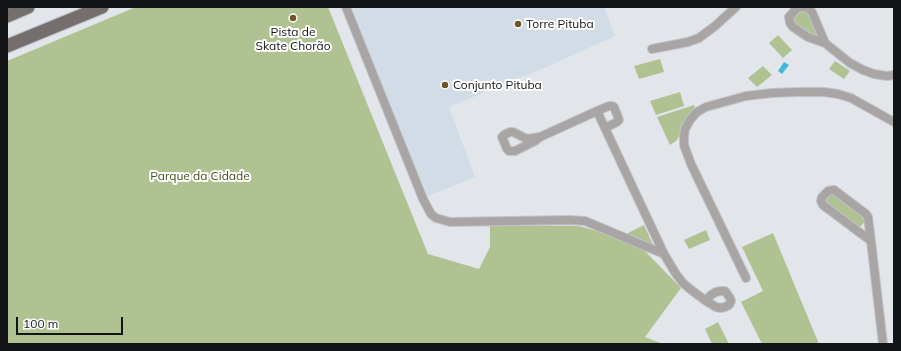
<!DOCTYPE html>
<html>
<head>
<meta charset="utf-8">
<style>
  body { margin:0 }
  #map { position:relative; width:901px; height:351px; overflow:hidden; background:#e2e6eb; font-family:Mulish,sans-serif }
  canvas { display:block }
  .frame { position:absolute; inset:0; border:8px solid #131416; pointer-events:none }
  .scale { position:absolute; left:16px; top:317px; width:107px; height:18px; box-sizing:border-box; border:2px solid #131416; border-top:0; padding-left:5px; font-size:12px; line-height:14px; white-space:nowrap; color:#131416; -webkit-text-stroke:3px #fff; paint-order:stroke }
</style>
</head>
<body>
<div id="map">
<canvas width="901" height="351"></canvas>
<div class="frame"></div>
<div class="scale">100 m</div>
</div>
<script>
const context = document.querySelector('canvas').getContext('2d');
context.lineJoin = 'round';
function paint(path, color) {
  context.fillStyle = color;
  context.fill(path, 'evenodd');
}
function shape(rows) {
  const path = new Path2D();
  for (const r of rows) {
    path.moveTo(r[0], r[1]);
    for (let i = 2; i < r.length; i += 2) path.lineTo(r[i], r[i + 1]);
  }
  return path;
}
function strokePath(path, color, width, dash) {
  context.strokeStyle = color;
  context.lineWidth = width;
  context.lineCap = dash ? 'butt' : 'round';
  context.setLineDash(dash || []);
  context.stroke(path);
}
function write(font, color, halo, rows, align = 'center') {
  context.font = font + ' Mulish,sans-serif';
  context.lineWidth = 4;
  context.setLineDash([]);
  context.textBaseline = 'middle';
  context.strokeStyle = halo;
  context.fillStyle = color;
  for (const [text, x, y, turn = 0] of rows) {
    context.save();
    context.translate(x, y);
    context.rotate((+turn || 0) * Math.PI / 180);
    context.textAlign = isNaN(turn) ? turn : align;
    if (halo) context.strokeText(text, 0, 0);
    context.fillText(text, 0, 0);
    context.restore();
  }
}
paint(shape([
  [352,7,604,7,615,36,551,65,449,107,475,177,426,197]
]), '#d2dce7');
paint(shape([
  [136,7,328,7,428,254,479,269,490,247,490,225,579,226,611,235,642,248,681,288,645,337,663,344,7,344,7,61],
  [803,10,808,11,818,36,795,26,793,22,793,17,797,12],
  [778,35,792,50,783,58,769,43],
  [660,59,664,72,639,79,634,66],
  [835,61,850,71,844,79,829,69],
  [763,66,772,75,757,87,748,78],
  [680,92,684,106,656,115,650,101],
  [694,105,695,110,680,135,676,141,670,145,657,117],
  [829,194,835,194,863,214,866,220,860,227,852,226,823,200],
  [644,225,654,247,626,234],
  [706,230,710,240,689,249,684,240],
  [773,233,819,344,762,344,741,302,763,291,742,247],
  [718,322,729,344,712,344,705,329]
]), '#b0c192');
paint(shape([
  [784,62,789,65,782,74,778,71]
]), '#41b8d6');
const minor = shape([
  [346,7,423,199,431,214,436,218,450,222,569,220,585,221,664,254,676,274,683,283,690,289,706,301,716,307,720,308,725,307,729,305,731,301,730,298,725,291,721,291,716,292,711,295,706,301],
  [802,7,797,8,789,17,790,23,793,27,808,37,825,43,850,63,863,70,874,74,887,76,894,75],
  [804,7,808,8,812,12,825,43],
  [652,49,688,42,699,38,715,26,736,7],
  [597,111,609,106,612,106,614,107,618,117,619,120,617,122,605,128],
  [540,137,527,139,513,132,510,132,504,135,502,137,507,149,509,151,515,151,535,141,540,137,597,111,664,254],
  [871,241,823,205,821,201,822,197,828,191,834,190,866,214,868,217,871,241,883,344],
  [746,278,691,164,684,145,684,137,685,129,690,120,697,112,706,107,746,96,772,93,797,92,824,92,838,94,851,98,894,122]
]);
const primary = shape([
  [7,16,28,7],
  [7,46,102,7]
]);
strokePath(minor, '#c1c4c9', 10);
strokePath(primary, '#c1c4c9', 15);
strokePath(minor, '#a8a5a4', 8);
strokePath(primary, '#746f6d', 13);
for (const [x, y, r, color] of [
  [293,18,4,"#6f5527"],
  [518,24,4,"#6f5527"],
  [445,85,4,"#6f5527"]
]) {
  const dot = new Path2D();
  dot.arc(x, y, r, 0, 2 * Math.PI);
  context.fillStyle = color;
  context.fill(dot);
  strokePath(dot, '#fff', 1.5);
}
write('12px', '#131416', '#fff', [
  ["Torre Pituba",526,24],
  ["Pista de",293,32,"center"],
  ["Skate Chorão",293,46,"center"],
  ["Conjunto Pituba",453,85]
], 'left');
write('12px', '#42541a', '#fff', [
  ["Parque da Cidade",200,176]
]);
</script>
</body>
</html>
